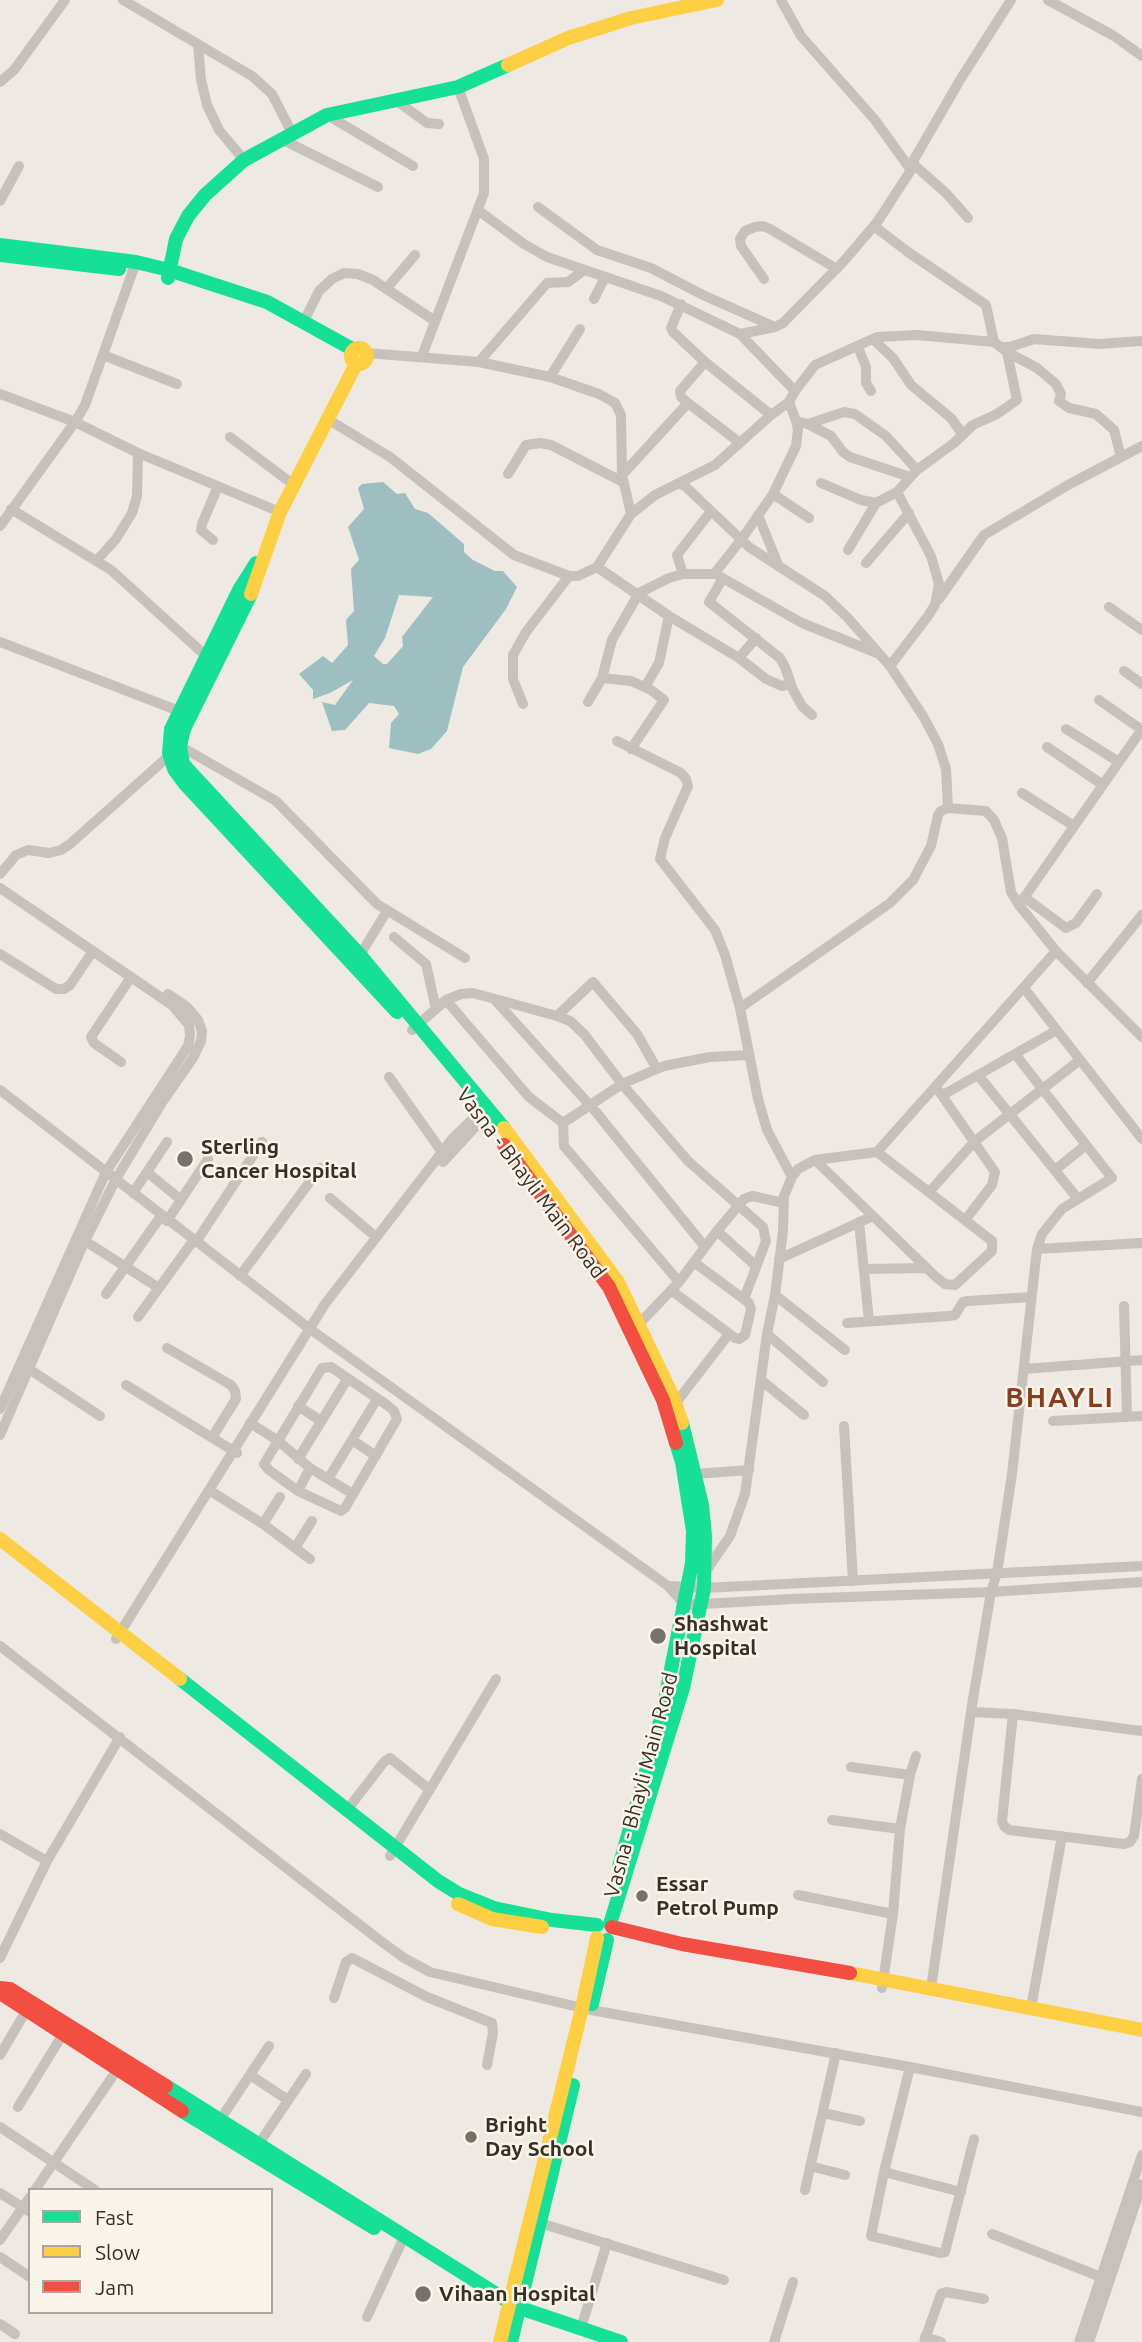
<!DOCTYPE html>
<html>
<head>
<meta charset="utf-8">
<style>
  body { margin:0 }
  #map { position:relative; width:1142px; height:2342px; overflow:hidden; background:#eee9e2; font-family:Ubuntu,sans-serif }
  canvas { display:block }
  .legend { position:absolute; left:28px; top:2188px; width:245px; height:126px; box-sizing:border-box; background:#fbf4ea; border:2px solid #ada59d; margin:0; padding:9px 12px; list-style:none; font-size:21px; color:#392f29 }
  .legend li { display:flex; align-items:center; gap:14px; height:35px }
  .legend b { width:35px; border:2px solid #ada59d }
</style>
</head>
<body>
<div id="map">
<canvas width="1142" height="2342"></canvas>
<ul class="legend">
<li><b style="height:9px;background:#16e098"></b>Fast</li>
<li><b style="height:9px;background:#ffcf43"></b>Slow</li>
<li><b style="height:9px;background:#f24e42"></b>Jam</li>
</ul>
</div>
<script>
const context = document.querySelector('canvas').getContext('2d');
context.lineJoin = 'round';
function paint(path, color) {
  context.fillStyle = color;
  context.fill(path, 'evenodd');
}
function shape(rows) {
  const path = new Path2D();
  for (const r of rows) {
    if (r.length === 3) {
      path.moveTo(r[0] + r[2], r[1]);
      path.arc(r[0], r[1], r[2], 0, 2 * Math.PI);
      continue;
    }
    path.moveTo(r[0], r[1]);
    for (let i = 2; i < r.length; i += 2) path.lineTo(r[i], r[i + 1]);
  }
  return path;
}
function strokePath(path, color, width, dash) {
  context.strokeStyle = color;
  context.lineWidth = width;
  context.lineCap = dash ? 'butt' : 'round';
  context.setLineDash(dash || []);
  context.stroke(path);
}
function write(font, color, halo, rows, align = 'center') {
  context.font = font + ' Ubuntu,sans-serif';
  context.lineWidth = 5;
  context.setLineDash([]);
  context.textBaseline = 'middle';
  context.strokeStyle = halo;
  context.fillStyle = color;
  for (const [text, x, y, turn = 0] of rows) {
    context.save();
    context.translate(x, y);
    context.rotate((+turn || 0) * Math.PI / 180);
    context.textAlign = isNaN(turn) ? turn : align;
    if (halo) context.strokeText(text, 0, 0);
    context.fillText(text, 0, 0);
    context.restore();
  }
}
paint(shape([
  [383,482,397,494,405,493,415,509,428,513,464,544,464,552,473,560,495,571,503,571,517,587,506,609,463,667,447,731,431,749,418,754,389,748,391,723,399,714,394,706,369,703,345,730,332,731,322,702,335,705,353,680,330,693,313,699,313,690,299,674,323,656,332,663,348,645,346,620,354,611,351,569,359,560,348,527,364,509,358,488,362,484],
  [399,595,433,597,402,637,403,646,387,664,383,664,374,656,385,638]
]), '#9ebfc0');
strokePath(shape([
  [123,0,252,76,272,94,292,133],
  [781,0,801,36,875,120,911,170],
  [1048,0,1114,36,1142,56],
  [198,44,201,80,207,105,219,130,244,160],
  [0,82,14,70,65,0],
  [394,99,427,123,439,124],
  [327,115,413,166],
  [281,139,378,187],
  [912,163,946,193,968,218],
  [0,201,19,166],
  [538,207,597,250,651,268,703,295,775,327],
  [479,211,524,244,547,257,661,296,740,334,795,391,789,402,771,415,715,465,679,483],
  [874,226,908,252,986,305,994,342],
  [136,262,85,405,75,422,138,453,280,512],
  [764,279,741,246,740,239,745,231,755,227,763,226,770,229,837,269],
  [386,289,415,255],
  [594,299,605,277],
  [681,304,671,328,673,332,705,362,771,415],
  [304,321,319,291,332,279,344,273,358,274,373,280,435,321],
  [740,334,775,327,783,323,844,261,878,221,911,170,912,163,960,80,1011,0],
  [873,339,893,358,911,385,951,418,963,435],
  [858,347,866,367,866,383,871,391],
  [1001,347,1010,347,1034,339,1099,344,1142,341],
  [1007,352,1037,368,1056,384,1061,394,1059,401,1069,408,1096,414,1114,430,1121,457],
  [367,353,479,362,550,377,599,394,615,403,621,415,622,475,631,514],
  [103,355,177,384],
  [422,356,484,193,484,159,458,87],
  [479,362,547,283,568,282,583,271],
  [550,377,580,329],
  [795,391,815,365,877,337,917,335,994,342,1007,352,1017,400,997,414,973,425,954,443,917,470,897,492,931,556,939,584,935,605,928,616,890,666],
  [0,394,75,422,0,526],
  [789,402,796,421,808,424,844,412,855,414,886,436,917,470],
  [688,403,681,397,680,391,705,362],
  [329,420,390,457,514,555,569,576,578,576,597,567,631,514,655,495,679,483,686,487,749,547,825,596,847,617,890,666,923,716,938,744,946,769,948,808],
  [808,424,831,436,843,452,850,457,910,477],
  [230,437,294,485],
  [508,474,526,445,540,443,551,445,623,482],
  [622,475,688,403,740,443],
  [821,483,861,500,876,503,897,492],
  [773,494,809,518],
  [11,509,111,570,206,656],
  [758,515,779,567],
  [213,540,201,530,202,524,218,486],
  [848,550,876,503],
  [97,560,116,539,132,513,137,496,138,453],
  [866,563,909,513],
  [597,567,669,616,739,658,766,679,782,686,791,684],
  [683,574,677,555,711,511],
  [719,576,802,623,877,653],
  [723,578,709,602,780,658,785,667,793,690,802,706,812,715],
  [939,599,984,535,1068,485,1142,446],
  [1109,607,1142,630],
  [0,642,179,711],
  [739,658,756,638],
  [1124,671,1142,684],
  [602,678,631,681,651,690,664,700,631,749],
  [645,687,659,663,669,616],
  [1099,700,1142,730],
  [588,702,602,678,612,640,639,593,669,578,683,574,714,574,741,540,773,494,796,446,798,429,796,421],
  [523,704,513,679,513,655,526,632,569,576],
  [1066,729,1119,762],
  [617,741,681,773,686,779,688,786,665,838,660,859,715,930,725,955,740,1008,758,1099,767,1130,792,1177],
  [1047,747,1103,785],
  [1022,793,1074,826],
  [0,874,16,855,28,850,49,853,61,850,70,844,180,746,276,801,377,904,465,958],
  [0,888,172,1005,189,1025,190,1036,188,1046,106,1172,0,1409],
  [1024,897,1066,928,1076,923,1097,894],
  [1019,905,1142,729],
  [394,937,426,964,436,1009],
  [0,954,56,989,64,989,70,985,93,951],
  [360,955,387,911],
  [1087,983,1142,915],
  [1024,988,1142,1139],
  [494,999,596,1112,705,1247],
  [446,1000,529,1097,563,1123,564,1146,679,1282],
  [740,1008,890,903,913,880,931,846,938,815,941,811,948,808,986,811,994,820,1002,838,1011,892,1019,905,1056,951,1142,1037],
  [557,1016,593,982,637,1034,657,1069],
  [412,1030,446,1000,461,994,473,993,557,1016,570,1021,584,1034,622,1084,688,1161,763,1227,766,1241,744,1299],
  [121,1062,94,1043,91,1037,131,977],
  [978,1075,1078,1199],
  [389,1077,442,1152],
  [936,1087,995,1172,992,1185,966,1219],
  [0,1090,310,1329,668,1586],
  [943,1095,1057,1030],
  [563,1123,622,1084,664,1066,710,1057,749,1055],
  [815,1160,936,1277,945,1284,955,1285,992,1251,992,1241,877,1152],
  [443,1162,477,1125],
  [1055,1170,1086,1145],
  [147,1172,181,1200],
  [929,1192,975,1141,1080,1060],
  [133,1193,167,1142],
  [330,1198,376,1237],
  [167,1221,208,1159],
  [859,1222,869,1321],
  [717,1231,756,1266],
  [85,1241,159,1288],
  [196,1242,262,1142],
  [1037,1249,1142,1243],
  [779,1259,873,1216],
  [864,1269,927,1268],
  [240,1276,320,1168],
  [672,1291,735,1338,739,1339,745,1335,751,1309,749,1303,695,1263],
  [106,1294,161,1216],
  [775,1295,845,1350],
  [1124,1306,1127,1416],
  [138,1317,193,1241],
  [847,1323,949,1316,955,1315,963,1302,968,1301,1031,1297],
  [639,1324,679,1282,717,1231,744,1199,752,1196,784,1203],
  [767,1334,823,1382],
  [167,1348,231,1385,235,1391,236,1399,213,1436],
  [26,1367,100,1416],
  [331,1367,387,1405,394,1411,397,1419,345,1508,341,1511,298,1491,269,1470,264,1464,322,1368,331,1367],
  [1024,1369,1142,1360],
  [761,1380,804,1415],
  [126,1385,237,1453],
  [675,1404,729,1334],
  [298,1406,321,1421],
  [1053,1421,1142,1416],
  [250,1423,277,1440,310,1468,353,1494],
  [844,1426,853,1581],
  [0,1435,82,1247,116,1179,163,1101,193,1058,201,1041,202,1031,198,1020,187,1007,168,994],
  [352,1440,376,1456],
  [298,1459,348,1378],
  [695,1474,749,1470],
  [328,1479,377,1399],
  [209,1490,263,1524,310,1559],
  [298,1491,310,1468],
  [263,1524,280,1497],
  [295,1548,312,1521],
  [1142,1566,704,1588,668,1586,685,1605,791,1599,991,1592,1142,1582],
  [704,1574,730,1536,745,1494,767,1334,775,1295,783,1231,784,1196,792,1177,798,1169,815,1160,877,1152,1056,951],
  [116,1639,325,1304,452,1139,487,1105],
  [0,1646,378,1939,404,1958,430,1972,591,2010,910,2067,1142,2112],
  [971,1712,1013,1714,1002,1821,1004,1826,1009,1830,1124,1844,1130,1842,1134,1836,1142,1779],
  [1013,1714,1142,1731],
  [851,1767,910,1775],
  [347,1810,384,1762,390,1758,430,1790],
  [832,1820,900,1829],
  [0,1834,47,1861],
  [390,1856,496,1679],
  [798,1895,893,1914],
  [0,1958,47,1861,120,1737],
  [882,1988,893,1914,900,1829,910,1775,916,1756],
  [931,1988,972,1705,991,1592,997,1573,1012,1474,1037,1249,1042,1234,1062,1209,1112,1178,1015,1054],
  [334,1998,346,1962,352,1958,427,1997,492,2023,493,2033,487,2065],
  [1031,2008,1062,1836],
  [0,2055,26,2011],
  [910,2067,884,2172,871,2236,940,2253,945,2252,974,2139],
  [250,2075,288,2100],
  [18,2107,63,2034],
  [823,2113,860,2121],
  [220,2120,269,2046],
  [0,2127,95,2190],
  [258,2145,306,2074],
  [810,2166,845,2175],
  [884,2172,961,2192],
  [35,2190,121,2064],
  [805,2190,836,2053],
  [0,2193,30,2212],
  [540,2223,724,2280],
  [992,2234,1101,2277],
  [0,2240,30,2197],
  [0,2257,30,2277],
  [367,2317,404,2237],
  [0,2324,15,2334],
  [581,2328,607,2243],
  [925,2337,941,2342],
  [774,2342,793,2282],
  [924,2342,941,2294,946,2292,984,2299],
  [1079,2342,1142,2155],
  [1089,2342,1142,2184]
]), '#c7c1bb', 10);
strokePath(shape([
  [0,245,136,262,169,270,267,302,354,350],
  [0,255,119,269],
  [168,278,176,239,188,216,205,195,244,160,327,115,458,87,508,65],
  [256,563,239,590,171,729,169,753,174,769,185,784,397,1012],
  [251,594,184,729,180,746,183,764,360,955,504,1128],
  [180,1679,438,1881,459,1894,494,1908,552,1920,597,1925],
  [619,1867,662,1715,692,1563,693,1531,682,1462,676,1443],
  [610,1924,683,1688,704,1588,705,1536,702,1505,682,1423],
  [592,2004,607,1940],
  [166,2086,509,2302,520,2308,621,2342],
  [182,2111,374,2228],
  [511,2342,573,2085]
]), '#16e098', 14);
strokePath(shape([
  [508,65,568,38,631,18,717,0],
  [359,356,8],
  [251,594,280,512,356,364],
  [504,1128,618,1282,673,1397,682,1423],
  [0,1539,180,1679],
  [458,1904,492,1919,542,1927],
  [850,1973,1142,2030],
  [500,2342,582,2008,597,1938]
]), '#ffcf43', 14);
strokePath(shape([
  [504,1145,609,1287,663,1400,676,1443],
  [612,1927,682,1944,850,1973],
  [0,1988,10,1989,166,2086],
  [0,1993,182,2111]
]), '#f24e42', 14);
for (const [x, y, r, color] of [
  [185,1159,9,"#78706a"],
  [658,1636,9,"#78706a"],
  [642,1896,7,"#78706a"],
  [471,2137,7,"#78706a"],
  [423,2294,9,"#78706a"]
]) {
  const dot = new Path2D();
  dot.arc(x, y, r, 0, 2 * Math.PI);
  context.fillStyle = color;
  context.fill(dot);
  strokePath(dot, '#fbf4ea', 2.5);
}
write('bold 21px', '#392f29', '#fbf4ea', [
  ["Sterling",201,1147],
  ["Cancer Hospital",201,1171],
  ["Shashwat",674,1624],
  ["Hospital",674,1648],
  ["Essar",656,1884],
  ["Petrol Pump",656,1908],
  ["Bright",485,2125],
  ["Day School",485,2149],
  ["Vihaan Hospital",439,2294]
], 'left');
write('21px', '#392f29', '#fbf4ea', [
  ["Vasna - Bhayli Main Road",531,1183,53],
  ["Vasna - Bhayli Main Road",641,1785,-75]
]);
context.letterSpacing = '2px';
write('bold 28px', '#8b3e1f', '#fbf4ea', [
  ["BHAYLI",1060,1398]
]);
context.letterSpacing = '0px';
</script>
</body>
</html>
